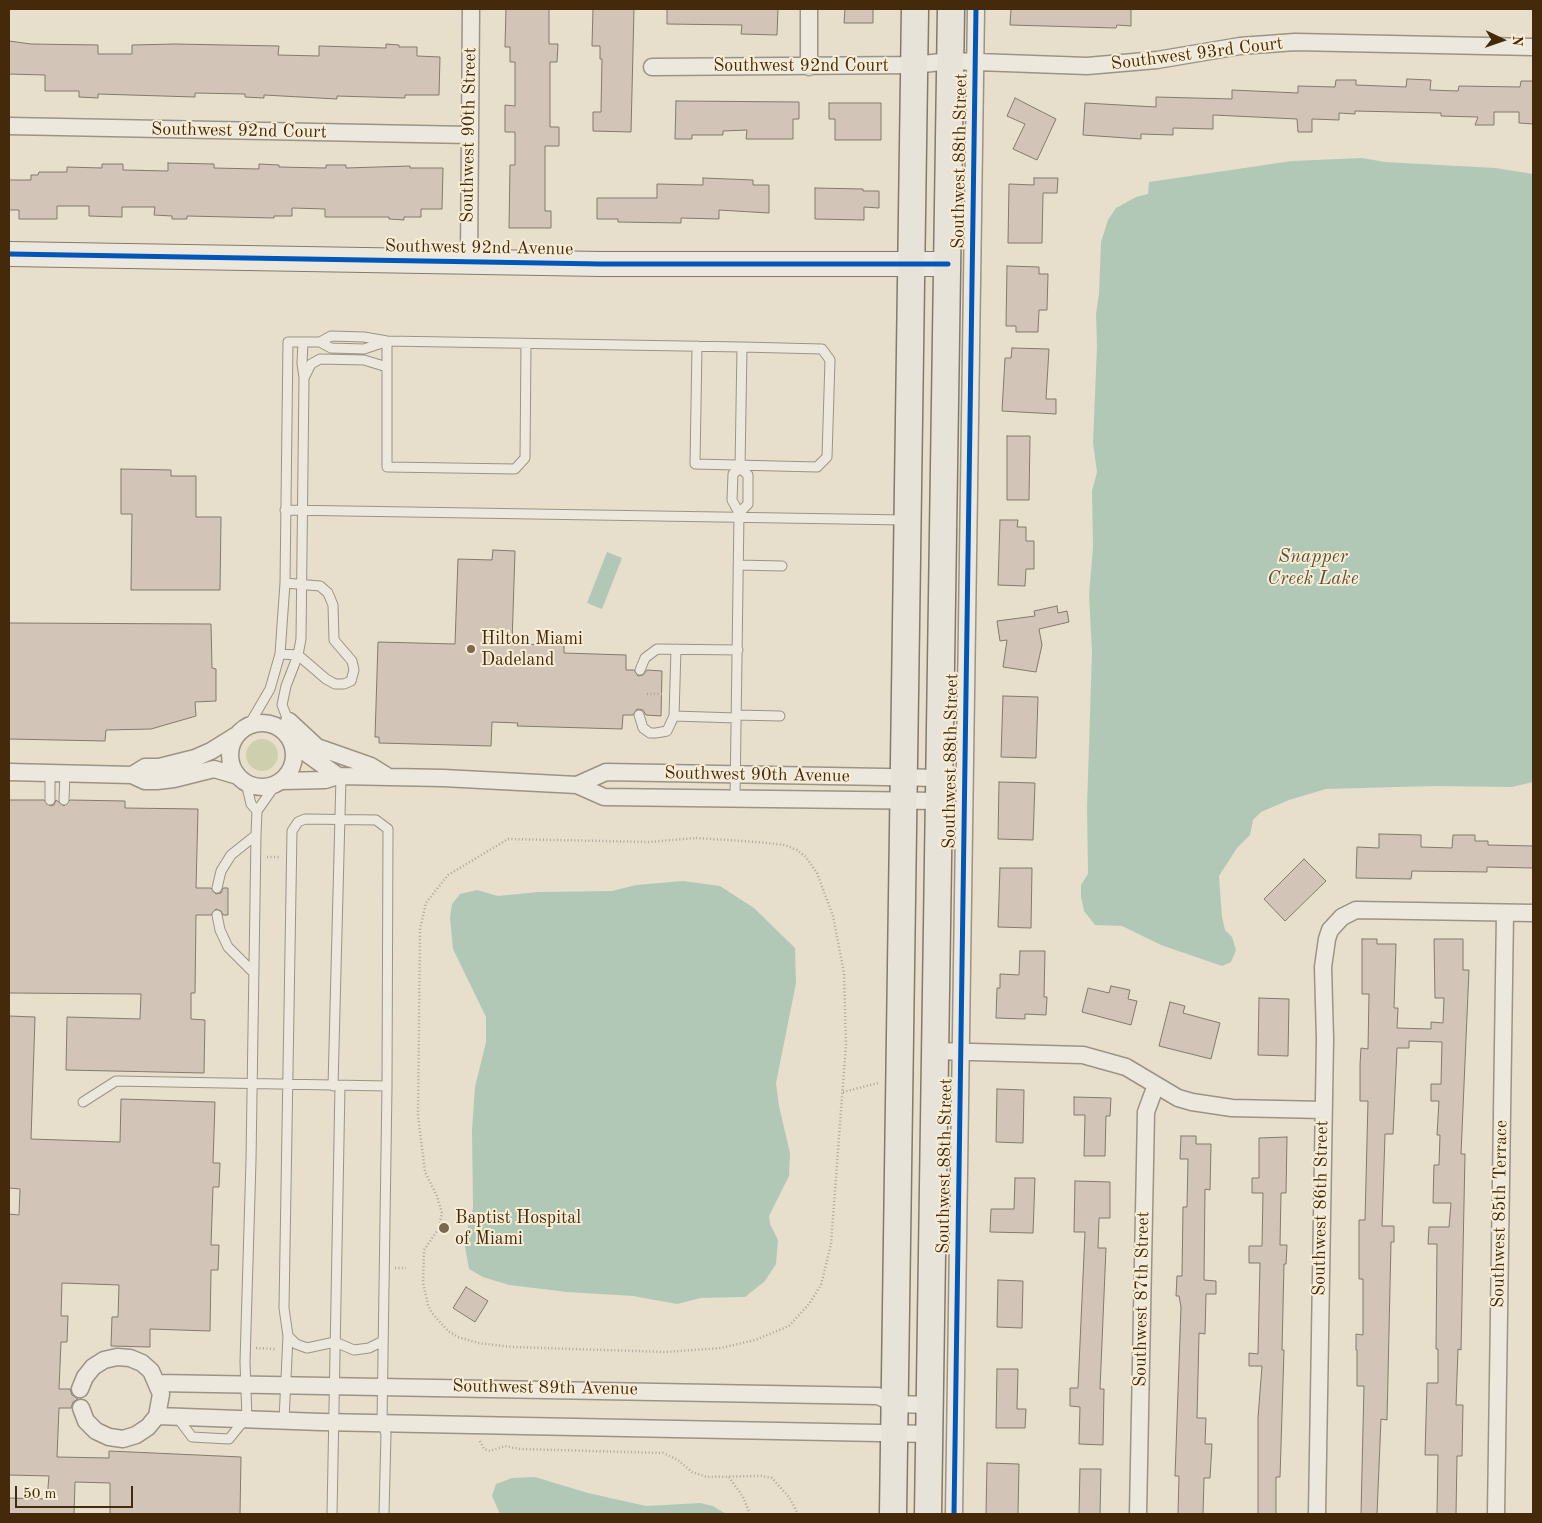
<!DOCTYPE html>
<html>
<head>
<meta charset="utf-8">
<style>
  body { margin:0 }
  #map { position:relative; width:1542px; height:1523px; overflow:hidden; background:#e7dfcc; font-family:"Old Standard TT",serif }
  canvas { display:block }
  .frame { position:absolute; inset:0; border:10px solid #442a0a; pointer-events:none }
  .north { position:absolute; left:1477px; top:15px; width:50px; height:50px; -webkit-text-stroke:4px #f7edd7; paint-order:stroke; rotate:93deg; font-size:14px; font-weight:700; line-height:20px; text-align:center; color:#442a0a }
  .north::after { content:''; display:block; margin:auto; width:18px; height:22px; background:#442a0a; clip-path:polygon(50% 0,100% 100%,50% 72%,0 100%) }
  .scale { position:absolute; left:15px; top:1486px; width:118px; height:22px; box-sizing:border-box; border:2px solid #442a0a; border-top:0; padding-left:6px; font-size:15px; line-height:18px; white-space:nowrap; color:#442a0a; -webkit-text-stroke:4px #f7edd7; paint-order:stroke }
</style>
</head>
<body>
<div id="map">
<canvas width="1542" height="1523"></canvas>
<div class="frame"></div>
<div class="north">N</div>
<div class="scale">50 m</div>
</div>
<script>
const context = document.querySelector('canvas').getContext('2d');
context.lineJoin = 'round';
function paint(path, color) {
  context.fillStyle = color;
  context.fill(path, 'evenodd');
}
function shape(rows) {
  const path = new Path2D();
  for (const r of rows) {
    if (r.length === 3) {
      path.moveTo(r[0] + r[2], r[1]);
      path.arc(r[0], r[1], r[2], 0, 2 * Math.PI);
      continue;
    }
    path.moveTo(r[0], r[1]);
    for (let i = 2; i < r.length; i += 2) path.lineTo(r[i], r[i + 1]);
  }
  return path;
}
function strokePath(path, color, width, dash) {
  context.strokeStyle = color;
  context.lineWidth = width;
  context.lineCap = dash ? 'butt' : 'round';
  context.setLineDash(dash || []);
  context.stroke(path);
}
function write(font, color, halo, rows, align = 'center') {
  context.font = font + ' "Old Standard TT",serif';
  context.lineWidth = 4;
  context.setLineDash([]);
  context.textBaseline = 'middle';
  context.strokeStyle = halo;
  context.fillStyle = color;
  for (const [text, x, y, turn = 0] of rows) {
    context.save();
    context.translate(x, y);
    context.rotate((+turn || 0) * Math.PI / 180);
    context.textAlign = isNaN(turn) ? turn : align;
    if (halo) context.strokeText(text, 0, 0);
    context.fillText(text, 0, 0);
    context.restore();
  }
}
paint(shape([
  [262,755,16]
]), '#ced0ad');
paint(shape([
  [1362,158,1385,162,1496,168,1533,174,1533,782,1512,787,1435,786,1326,789,1289,800,1261,812,1253,820,1250,835,1237,848,1219,876,1222,917,1225,930,1232,937,1236,950,1231,962,1222,966,1161,945,1122,926,1095,925,1084,911,1081,897,1081,885,1088,874,1087,807,1092,652,1089,595,1093,547,1092,491,1097,472,1093,443,1097,346,1096,314,1099,294,1101,242,1108,220,1116,208,1136,197,1148,194,1149,182,1292,161],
  [607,552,622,558,602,609,587,603],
  [683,881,720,886,754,908,795,948,796,983,776,1083,779,1106,790,1153,789,1176,769,1216,770,1224,778,1240,776,1264,765,1281,745,1297,701,1298,677,1304,633,1296,567,1292,509,1285,483,1277,469,1269,464,1241,473,1208,472,1130,475,1087,486,1042,486,1017,453,949,450,918,452,904,460,894,477,890,498,896,538,892,612,891,636,885],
  [535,1477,588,1493,646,1506,700,1503,713,1506,726,1514,500,1514,492,1496,496,1484,512,1478]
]), '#b2c8b7');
const building = shape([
  [506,9,549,9,549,44,558,44,557,62,550,62,550,127,559,127,559,146,545,146,545,211,551,211,551,228,509,228,510,165,515,165,515,132,505,132,505,105,515,106,515,62,510,62,510,47,505,47,506,9],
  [593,9,634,9,631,132,593,131,593,112,601,112,602,59,600,59,600,46,592,46,593,9],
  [667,9,778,9,777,35,741,34,742,25,667,24,667,9],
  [845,9,873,9,873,23,844,23,845,9],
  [1011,9,1131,9,1131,26,1117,25,1116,28,1010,25,1011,9],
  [9,41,31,44,98,45,98,54,132,54,132,45,175,44,279,46,278,55,319,56,319,46,386,48,386,44,399,45,399,47,417,47,417,56,440,57,439,95,405,95,405,98,337,96,337,99,264,95,264,98,245,97,245,94,195,93,195,97,98,94,98,98,79,97,79,91,45,91,45,75,9,74,9,41],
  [1407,79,1431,80,1430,90,1458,91,1459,86,1520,87,1521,81,1533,81,1533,124,1519,123,1519,112,1494,112,1494,125,1475,125,1478,117,1441,116,1441,113,1355,111,1355,114,1339,113,1339,120,1312,119,1312,132,1298,132,1297,119,1213,115,1213,129,1173,128,1173,135,1141,134,1141,139,1083,135,1085,103,1156,107,1156,97,1232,99,1232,90,1298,93,1298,86,1335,87,1336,80,1356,80,1356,85,1406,87,1407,79],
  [1015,98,1056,119,1037,160,1013,149,1025,124,1007,116,1015,98],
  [676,101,799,102,799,119,793,119,793,139,746,139,747,130,723,131,723,135,692,135,692,139,675,139,676,101],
  [829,103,881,103,881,140,835,140,835,119,829,119,829,103],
  [168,163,214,164,214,168,259,169,259,164,279,165,279,167,326,168,326,165,346,165,346,168,410,166,410,168,443,168,442,209,421,209,421,217,404,217,404,220,389,219,389,217,325,217,325,209,292,208,292,216,274,216,274,218,187,216,187,219,172,219,172,216,154,215,155,207,122,207,122,217,89,216,89,206,57,206,57,219,19,219,19,210,9,210,9,180,31,180,31,175,38,175,39,172,67,172,67,167,102,168,102,164,123,164,123,170,168,171,168,163],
  [703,178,753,180,753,185,769,185,769,213,719,210,719,219,681,218,681,223,618,222,618,219,597,219,597,198,657,198,657,184,703,185,703,178],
  [1034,178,1058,178,1057,193,1043,193,1042,243,1008,243,1009,184,1034,185,1034,178],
  [815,188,863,189,863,191,879,191,879,208,864,207,864,220,815,219,815,188],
  [1007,266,1039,267,1039,274,1048,274,1047,310,1039,310,1038,332,1016,332,1016,326,1006,326,1007,266],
  [1012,348,1049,349,1046,399,1056,399,1056,414,1002,411,1005,358,1011,358,1012,348],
  [1007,436,1030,436,1029,500,1007,500,1007,436],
  [121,469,171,470,171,476,196,476,196,517,221,517,220,590,131,590,132,514,121,514,121,469],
  [1000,520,1018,520,1017,527,1026,527,1026,541,1034,541,1034,569,1026,569,1025,586,998,585,1000,520],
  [493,550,515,551,512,644,564,645,564,653,626,655,626,670,634,670,638,676,643,675,647,670,662,671,661,716,646,715,643,710,637,709,633,715,623,715,622,729,517,726,518,723,492,722,491,746,379,743,379,737,375,737,378,642,455,644,458,559,492,560,493,550],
  [1057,606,1058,613,1067,611,1069,622,1039,629,1042,645,1036,672,1003,667,1007,640,1000,641,997,621,1035,616,1034,611,1057,606],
  [9,623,211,624,212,668,216,669,216,701,195,702,196,716,151,729,106,730,105,741,9,739,9,623],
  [1003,696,1038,697,1036,758,1001,757,1003,696],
  [999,782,1035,783,1033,840,998,839,999,782],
  [9,800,44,800,50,806,54,805,56,800,64,806,70,800,125,801,125,808,198,809,196,888,211,888,216,894,221,893,223,888,228,888,228,915,223,915,221,911,216,909,211,915,196,915,195,993,191,993,191,1019,205,1020,204,1073,66,1070,67,1017,140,1019,141,994,9,993,9,800],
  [1379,834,1421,835,1421,847,1452,848,1453,835,1475,835,1475,841,1488,841,1488,845,1533,846,1533,868,1487,867,1487,872,1412,871,1411,879,1356,878,1357,847,1379,848,1379,834],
  [1304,859,1326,881,1285,921,1264,899,1304,859],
  [1000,868,1032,868,1031,928,998,927,1000,868],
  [1362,939,1377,939,1377,944,1396,944,1394,1008,1398,1008,1397,1028,1431,1029,1431,1022,1443,1023,1444,998,1435,998,1434,939,1463,939,1463,970,1469,970,1461,1154,1465,1154,1461,1350,1458,1349,1456,1405,1463,1405,1462,1456,1457,1456,1456,1514,1437,1514,1438,1455,1425,1455,1427,1383,1438,1383,1438,1349,1436,1349,1437,1244,1428,1244,1429,1227,1449,1227,1451,1203,1433,1203,1434,1165,1439,1165,1440,1135,1437,1135,1439,1101,1431,1101,1431,1084,1441,1084,1442,1042,1409,1041,1409,1048,1397,1048,1393,1134,1385,1134,1382,1226,1394,1226,1394,1242,1391,1242,1387,1420,1381,1419,1377,1514,1361,1514,1364,1386,1357,1386,1357,1350,1356,1350,1356,1334,1363,1335,1363,1279,1359,1279,1359,1220,1365,1220,1368,1101,1360,1101,1360,1065,1361,1048,1368,1049,1369,994,1362,994,1362,939],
  [1020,951,1045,951,1044,997,1047,997,1046,1015,1025,1014,1025,1019,996,1018,997,988,1000,988,1000,974,1019,975,1020,951],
  [1111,986,1130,990,1128,999,1137,1001,1131,1025,1082,1012,1088,988,1109,993,1111,986],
  [1259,998,1289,999,1288,1056,1258,1055,1259,998],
  [1170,1002,1185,1006,1183,1013,1220,1023,1211,1059,1159,1046,1170,1002],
  [9,1016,35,1017,31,1139,120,1142,121,1099,215,1102,213,1163,220,1163,219,1187,213,1187,211,1245,219,1245,218,1270,211,1270,210,1331,150,1329,150,1347,111,1346,112,1317,118,1317,119,1285,62,1283,61,1316,68,1316,67,1342,61,1342,59,1389,70,1389,72,1395,78,1399,73,1402,71,1408,59,1408,57,1457,109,1458,109,1451,241,1457,240,1514,110,1514,110,1483,75,1482,74,1514,9,1514,9,1498,47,1499,49,1476,9,1475,9,1214,19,1215,20,1189,9,1188,9,1016],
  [997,1089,1024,1090,1023,1143,996,1142,997,1089],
  [1074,1097,1111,1098,1110,1116,1106,1116,1105,1156,1084,1156,1085,1115,1074,1115,1074,1097],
  [1181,1136,1196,1136,1196,1144,1211,1144,1210,1190,1205,1189,1204,1280,1216,1281,1216,1294,1206,1294,1205,1334,1199,1333,1197,1418,1206,1418,1205,1444,1212,1444,1210,1478,1204,1478,1203,1514,1178,1514,1179,1476,1175,1476,1181,1307,1179,1296,1176,1296,1177,1276,1182,1276,1183,1207,1187,1207,1188,1159,1180,1159,1181,1136],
  [1287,1137,1286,1193,1281,1193,1280,1245,1287,1245,1286,1264,1284,1264,1282,1350,1284,1350,1280,1477,1276,1477,1276,1514,1258,1514,1258,1418,1262,1366,1249,1366,1249,1353,1258,1354,1260,1263,1249,1263,1249,1246,1262,1246,1263,1193,1252,1193,1252,1178,1259,1178,1259,1138,1287,1137],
  [1015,1178,1035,1178,1033,1233,990,1232,991,1209,1014,1209,1015,1178],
  [1075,1181,1110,1182,1110,1218,1099,1218,1098,1248,1106,1248,1100,1389,1104,1389,1103,1445,1079,1444,1080,1407,1070,1406,1070,1388,1078,1388,1085,1232,1074,1232,1075,1181],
  [998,1280,1023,1281,1022,1328,997,1327,998,1280],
  [466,1287,488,1301,475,1322,453,1308,466,1287],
  [997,1369,1018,1369,1017,1409,1026,1409,1025,1428,996,1428,997,1369],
  [987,1463,1019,1464,1018,1514,986,1514,987,1463],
  [1080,1469,1101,1469,1100,1514,1079,1514,1080,1469]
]);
paint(building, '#d2c5b7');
strokePath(building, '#837a6c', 1);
const lane = shape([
  [387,341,387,467,515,469,525,458,526,344],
  [320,342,331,336,364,337,387,341,742,347,822,349,830,360,827,457,817,467,695,464,697,346],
  [304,378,311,364,320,359,364,360,387,367],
  [285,510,905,520],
  [739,513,748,504,748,475,740,468,742,347],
  [738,565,782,566],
  [280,654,298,655,326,679,335,684,344,684,351,681,354,670,352,661,334,640,333,605,328,593,320,586,285,583],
  [640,670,645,658,657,649,738,650],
  [639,715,643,728,650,733,656,733,667,731,674,716,736,718],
  [736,715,780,716],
  [674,716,676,649],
  [249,725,270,689,280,654,285,583,288,342,320,342,331,348,364,349,385,342],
  [290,740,290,725,282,705,286,686,298,655,301,639,304,378,302,363,303,342],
  [246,783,251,804,257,811],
  [735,799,739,513,732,500,733,474,740,468],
  [50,800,50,773],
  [64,800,65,773],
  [217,888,221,871,231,855,256,835],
  [217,915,220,930,228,947,253,972],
  [333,1086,341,777],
  [83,1102,116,1081,387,1086],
  [288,1336,296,1344,307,1348,335,1342,354,1350,369,1348,383,1341],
  [177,1417,192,1437,229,1439,245,1419],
  [247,1419,245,1362,251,1160,256,835,257,811,276,784],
  [284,1420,288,1336,284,1308,292,831,298,822,305,819,376,820,388,829,387,1086,382,1422,386,1434,384,1514],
  [332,1514,340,1086]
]);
const street = shape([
  [652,67,914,65,950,61,1087,66,1157,60,1240,46,1295,42,1533,47],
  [809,67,809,9],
  [9,126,469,135],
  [469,261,471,9],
  [289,721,317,747,371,766,387,776],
  [262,755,32],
  [292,743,338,776],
  [9,772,132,775,145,781,157,781,174,779,214,769,238,776],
  [132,775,145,767,159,767,195,758,211,751,235,736],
  [281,781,325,780,338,776,443,778,577,785,604,797,939,801],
  [577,785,606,772,940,778],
  [936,1051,1083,1055,1126,1067,1178,1098,1192,1102,1232,1108,1323,1110],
  [158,1383,878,1396,895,1404,930,1405],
  [80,1389,85,1377,93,1367,104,1360,117,1357,130,1358,142,1363,151,1371,161,1394,157,1416,148,1427,136,1435,123,1439,109,1437,96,1431,86,1421,81,1408],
  [157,1416,321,1422,930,1434],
  [954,1514,976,9],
  [1138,1514,1146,1112,1156,1085],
  [1317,1514,1325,1039,1323,967,1327,939,1330,930,1342,917,1356,910,1533,913],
  [1496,1514,1505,913]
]);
const secondary = shape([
  [9,254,601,264,948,264]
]);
const primary = shape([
  [893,1514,915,9],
  [928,1514,951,9]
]);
strokePath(lane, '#9c9384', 11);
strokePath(street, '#9c9384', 19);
strokePath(secondary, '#837a6c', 26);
strokePath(primary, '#837a6c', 29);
strokePath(shape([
  [647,694,664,694],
  [696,838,757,842,785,845,797,850,806,857,817,873,833,916,844,973,846,1044,831,1244,821,1285,809,1304,789,1326,755,1340,721,1348,666,1352,512,1347,478,1343,458,1337,448,1331,432,1313,428,1305,423,1283,424,1250,439,1228,442,1213,437,1196,425,1172,418,1116,420,929,426,903,448,875,508,839,649,842,696,838],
  [267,857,279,857],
  [843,1092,878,1083],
  [395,1268,406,1268],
  [256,1348,275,1349],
  [480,1441,484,1449,490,1451,505,1446,520,1449,663,1453,678,1460,692,1472,707,1477,761,1476,772,1478,789,1497,798,1514],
  [729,1477,743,1497,750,1514]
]), '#aca69c', 2.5, [1, 2.5]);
strokePath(lane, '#ece8de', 9);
strokePath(street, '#ece8de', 16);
strokePath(secondary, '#ece8de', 24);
strokePath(primary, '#e8e3d9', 26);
strokePath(shape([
  [9,254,601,264,948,264],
  [954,1514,976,9]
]), '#0057b8', 5);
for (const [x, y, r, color] of [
  [471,649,5,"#7d694e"],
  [444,1228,6,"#7d694e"]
]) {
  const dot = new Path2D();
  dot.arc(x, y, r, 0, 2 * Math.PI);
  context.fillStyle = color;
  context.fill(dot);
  strokePath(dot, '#f7edd7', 2);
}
write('18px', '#442a0a', '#f7edd7', [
  ["Southwest 93rd Court",1197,54,-7],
  ["Southwest 92nd Court",801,66],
  ["Southwest 92nd Court",239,131,1],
  ["Southwest 90th Street",469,135,-89],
  ["Southwest 88th Street",960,161,-89],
  ["Southwest 92nd Avenue",479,248,1],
  ["Southwest 88th Street",951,761,-89],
  ["Southwest 90th Avenue",757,775,1],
  ["Southwest 88th Street",945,1166,-89],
  ["Southwest 86th Street",1321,1208,-89],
  ["Southwest 85th Terrace",1500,1214,-89],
  ["Southwest 87th Street",1142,1299,-89],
  ["Southwest 89th Avenue",545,1388,1]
]);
write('18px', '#442a0a', '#f7edd7', [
  ["Hilton Miami",481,639],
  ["Dadeland",481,660],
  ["Baptist Hospital",455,1218],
  ["of Miami",455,1239]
], 'left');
write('italic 19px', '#5a4f33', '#f7edd7', [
  ["Snapper",1313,557],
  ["Creek Lake",1313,579]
]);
</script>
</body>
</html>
